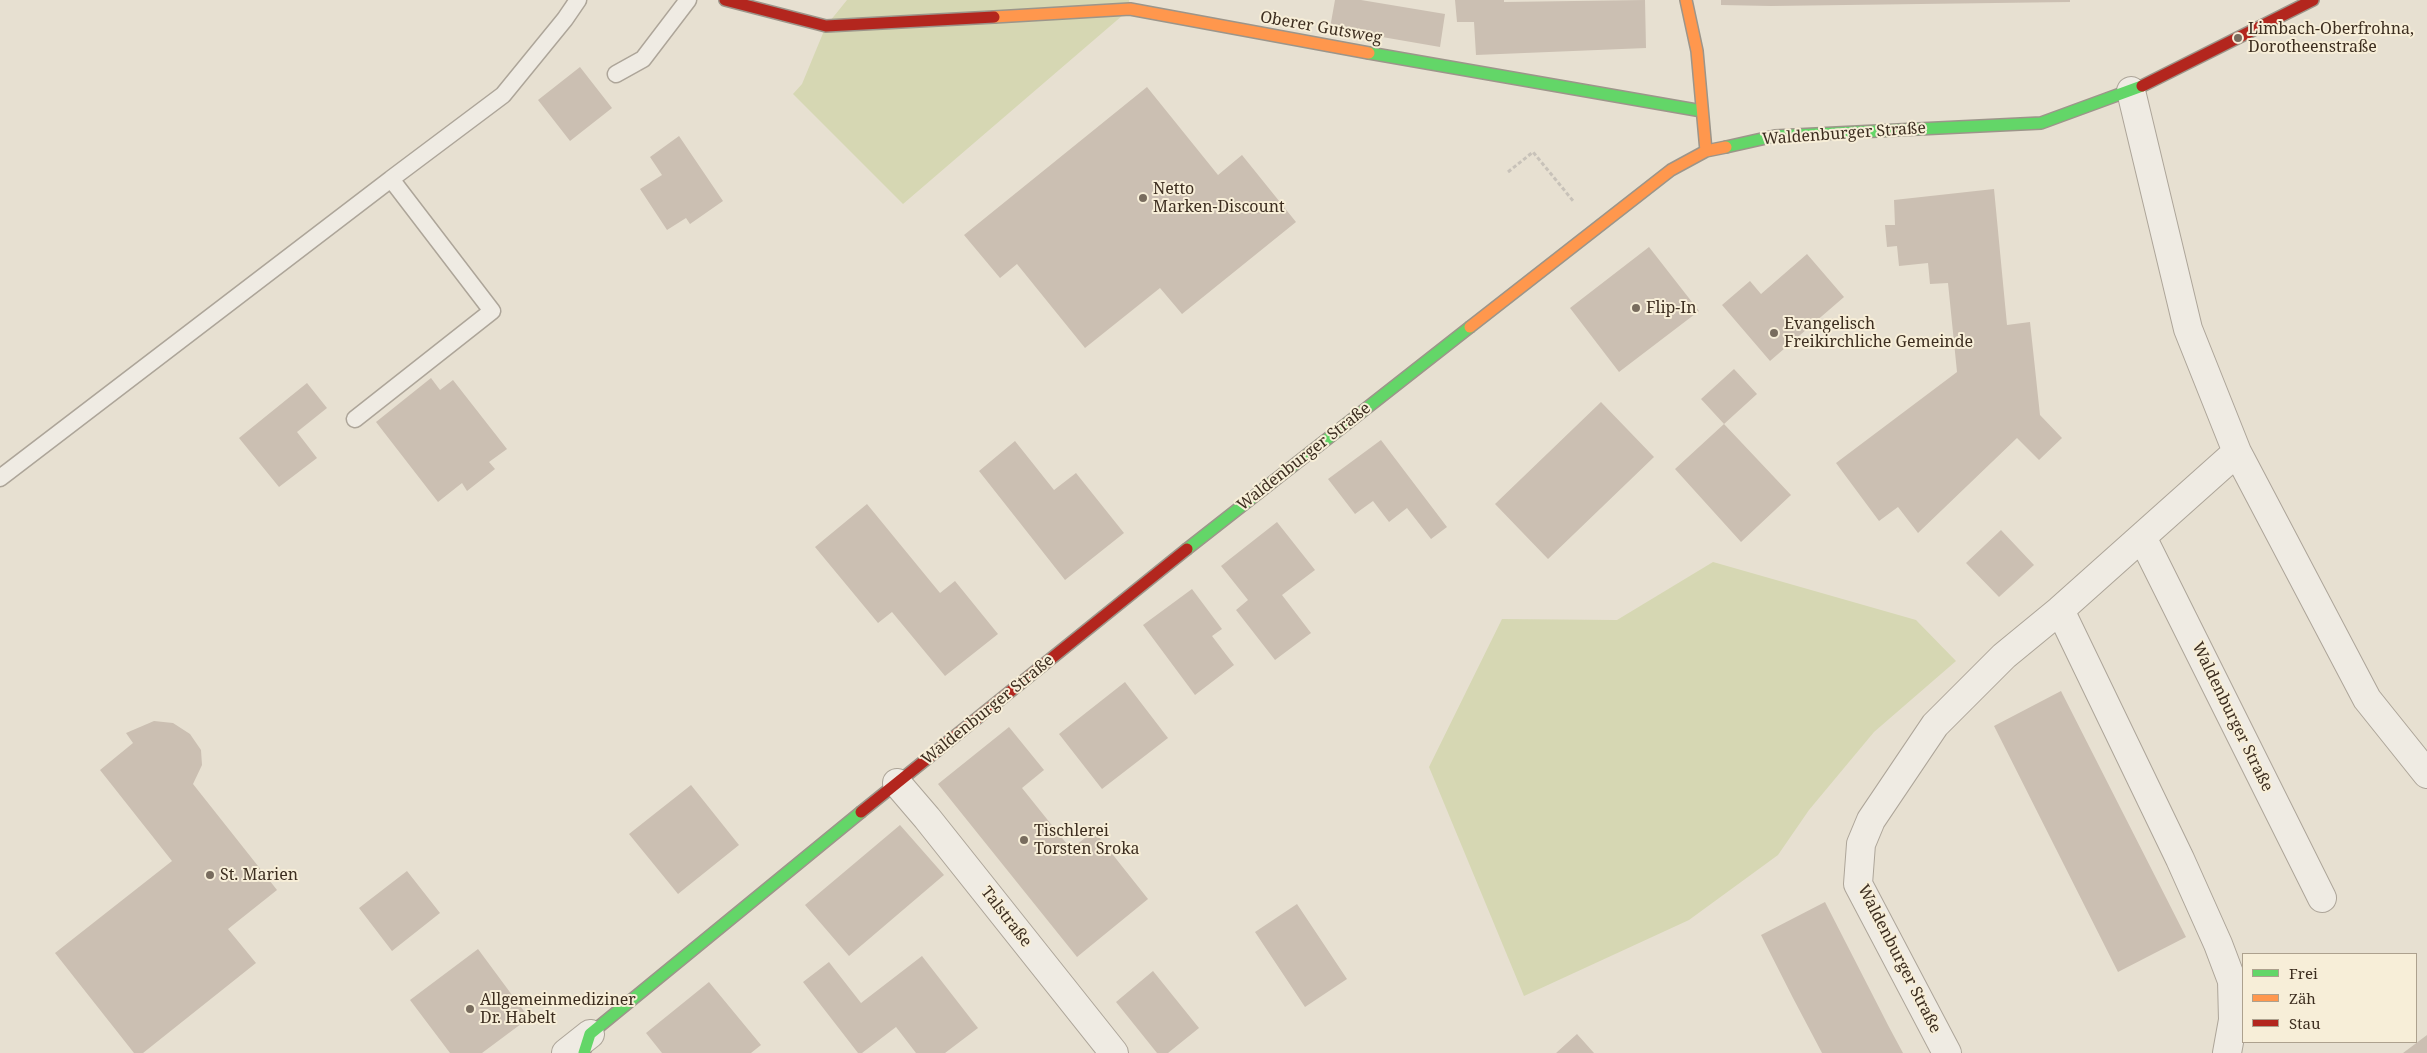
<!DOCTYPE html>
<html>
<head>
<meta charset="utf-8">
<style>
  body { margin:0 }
  #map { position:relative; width:2427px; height:1053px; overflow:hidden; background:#e7e0d1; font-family:"Noto Serif",serif }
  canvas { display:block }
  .legend { position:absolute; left:2242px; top:953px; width:175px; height:90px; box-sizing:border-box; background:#f7eed8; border:1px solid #ada18e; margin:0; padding:6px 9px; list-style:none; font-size:15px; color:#3d2e20 }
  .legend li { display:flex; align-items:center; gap:10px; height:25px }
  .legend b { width:25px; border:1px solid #ada18e }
</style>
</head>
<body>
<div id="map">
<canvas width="2427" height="1053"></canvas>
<ul class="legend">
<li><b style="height:6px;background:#63d668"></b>Frei</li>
<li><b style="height:6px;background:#ff974d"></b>Zäh</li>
<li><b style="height:6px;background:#b3261e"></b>Stau</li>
</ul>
</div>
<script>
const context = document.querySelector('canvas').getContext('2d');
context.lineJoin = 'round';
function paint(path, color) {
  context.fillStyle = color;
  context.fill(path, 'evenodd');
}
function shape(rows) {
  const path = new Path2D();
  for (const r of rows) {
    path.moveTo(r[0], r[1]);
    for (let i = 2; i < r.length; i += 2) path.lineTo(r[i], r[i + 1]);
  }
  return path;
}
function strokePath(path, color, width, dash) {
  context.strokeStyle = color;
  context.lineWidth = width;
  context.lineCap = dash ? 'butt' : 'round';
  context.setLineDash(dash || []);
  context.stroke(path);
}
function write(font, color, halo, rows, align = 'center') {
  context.font = font + ' "Noto Serif",serif';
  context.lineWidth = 4;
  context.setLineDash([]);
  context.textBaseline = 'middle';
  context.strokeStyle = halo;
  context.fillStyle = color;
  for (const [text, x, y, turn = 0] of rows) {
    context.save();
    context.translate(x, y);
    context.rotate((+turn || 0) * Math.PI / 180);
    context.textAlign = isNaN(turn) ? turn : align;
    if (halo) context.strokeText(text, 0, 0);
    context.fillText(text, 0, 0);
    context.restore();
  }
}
paint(shape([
  [847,0,1129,0,1130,9,903,204,793,94,802,84,826,26],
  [1713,562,1916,620,1956,661,1874,732,1809,810,1778,855,1689,920,1524,996,1429,767,1502,619,1617,620]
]), '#d6d7b3');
paint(shape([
  [1335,0,1361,0,1445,14,1440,47,1330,28],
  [1455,0,1504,0,1504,2,1645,0,1646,48,1476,55,1474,22,1457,22],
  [1721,0,2070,0,2070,2,1771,6,1721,5],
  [580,67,612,108,570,141,538,100],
  [1147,87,1218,175,1242,155,1296,222,1182,314,1160,288,1085,348,1017,264,1000,278,964,235],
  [679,136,723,201,690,224,686,218,667,230,640,189,662,175,650,157],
  [1994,189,2007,325,2030,322,2040,415,2062,438,2039,460,2017,438,1918,533,1898,507,1879,521,1836,463,1957,372,1948,283,1930,284,1928,263,1899,266,1897,246,1887,247,1885,225,1895,225,1894,200],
  [1649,247,1699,311,1619,372,1570,308],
  [1807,254,1844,297,1770,361,1722,305,1750,281,1761,294],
  [1734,369,1757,394,1724,424,1701,399],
  [431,378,440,390,453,380,507,449,489,462,495,469,467,491,462,483,438,502,376,422],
  [307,383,327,408,297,432,317,458,279,487,239,438],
  [1601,402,1654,457,1548,559,1495,504],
  [1724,424,1791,495,1741,542,1675,469],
  [1381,440,1447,527,1431,539,1407,508,1389,522,1373,501,1355,514,1328,479],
  [1015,441,1054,490,1076,473,1124,533,1065,580,979,471],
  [867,504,940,593,955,581,998,634,945,676,892,612,878,623,815,547],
  [1277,522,1315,570,1282,595,1311,633,1275,660,1236,610,1248,600,1221,566],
  [2001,530,2034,565,1999,597,1966,563],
  [1192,589,1222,629,1212,636,1234,665,1195,695,1143,625],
  [1125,682,1168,738,1102,789,1059,734],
  [2061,691,2186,937,2118,972,1994,726],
  [154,721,173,723,190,734,201,750,202,765,193,784,277,890,228,929,256,963,143,1053,134,1053,55,953,172,861,100,770,133,743,126,733],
  [1009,727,1044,770,1022,788,1071,849,1094,831,1148,899,1077,957,938,784],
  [691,785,739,845,678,894,629,834],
  [900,825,944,875,849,956,805,905],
  [407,871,440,913,392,951,359,908],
  [1825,902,1889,1027,1903,1053,1822,1053,1793,998,1761,935],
  [1297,904,1347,979,1305,1007,1255,932],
  [478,949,529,1018,482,1053,450,1053,410,1000],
  [922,956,978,1028,945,1053,916,1053,896,1027,862,1053,858,1053,803,982,829,962,861,1003],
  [1153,971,1199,1028,1168,1053,1157,1053,1116,1002],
  [709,982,761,1045,751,1053,662,1053,646,1033],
  [1577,1034,1594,1053,1556,1053],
  [2427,1035,2427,1053,2403,1053]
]), '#cbbfb2');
const lane = shape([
  [616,74,643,59,688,0],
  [355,419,492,311,391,179,503,95,565,19,578,0],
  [0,478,391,179]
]);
const street = shape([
  [2131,91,2188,329,2237,452,2367,699,2427,774],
  [2142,537,2322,898],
  [897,783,927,818,1114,1053],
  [566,1053,590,1034],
  [1947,1053,1858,884,1861,844,1871,820,1935,725,2004,656,2060,610],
  [2227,1053,2233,1020,2232,981,2218,944,2180,859,2060,610,2237,452]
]);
const fast = shape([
  [1369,53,1702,111],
  [1726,147,1775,136,2041,123,2142,86],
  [1187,549,1470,327],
  [584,1053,590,1034,861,812]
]);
const slow = shape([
  [1686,0,1697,51,1706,151],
  [994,17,1130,9,1369,53],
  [1470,327,1671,170,1706,151,1726,147]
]);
const jam = shape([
  [725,0,826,26,994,17],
  [2142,86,2313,0],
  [861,812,1187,549]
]);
strokePath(lane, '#ada599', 19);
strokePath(street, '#ada599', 30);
strokePath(fast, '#9c958a', 14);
strokePath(slow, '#9c958a', 14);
strokePath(jam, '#9c958a', 14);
strokePath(shape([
  [1508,172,1533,152,1574,202]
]), '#c8c2b9', 3, [4, 2.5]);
strokePath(lane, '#efebe3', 16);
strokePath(street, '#efebe3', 28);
strokePath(fast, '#63d668', 11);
strokePath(slow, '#ff974d', 11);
strokePath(jam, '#b3261e', 11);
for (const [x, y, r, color] of [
  [2238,38,5,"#786c5e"],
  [1143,198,5,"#786c5e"],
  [1636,308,5,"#786c5e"],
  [1774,333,5,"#786c5e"],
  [1024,840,5,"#786c5e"],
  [210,875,5,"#786c5e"],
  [470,1009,5,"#786c5e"]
]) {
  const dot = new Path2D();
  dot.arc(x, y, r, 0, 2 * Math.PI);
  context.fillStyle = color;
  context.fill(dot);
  strokePath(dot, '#f7eed8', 2);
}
write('16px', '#3d2e20', '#f7eed8', [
  ["Oberer Gutsweg",1321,28,10],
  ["Waldenburger Straße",1844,134,-4],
  ["Waldenburger Straße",1304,457,-38],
  ["Waldenburger Straße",988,710,-39],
  ["Waldenburger Straße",2232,717,64],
  ["Talstraße",1006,917,52],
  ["Waldenburger Straße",1899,959,63]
]);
write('16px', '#3d2e20', '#f7eed8', [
  ["Limbach-Oberfrohna,",2248,29],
  ["Dorotheenstraße",2248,47],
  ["Netto",1153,189],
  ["Marken-Discount",1153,207],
  ["Flip-In",1646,308],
  ["Evangelisch",1784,324],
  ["Freikirchliche Gemeinde",1784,342],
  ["Tischlerei",1034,831],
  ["Torsten Sroka",1034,849],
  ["St. Marien",220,875],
  ["Allgemeinmediziner",480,1000],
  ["Dr. Habelt",480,1018]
], 'left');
</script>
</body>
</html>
